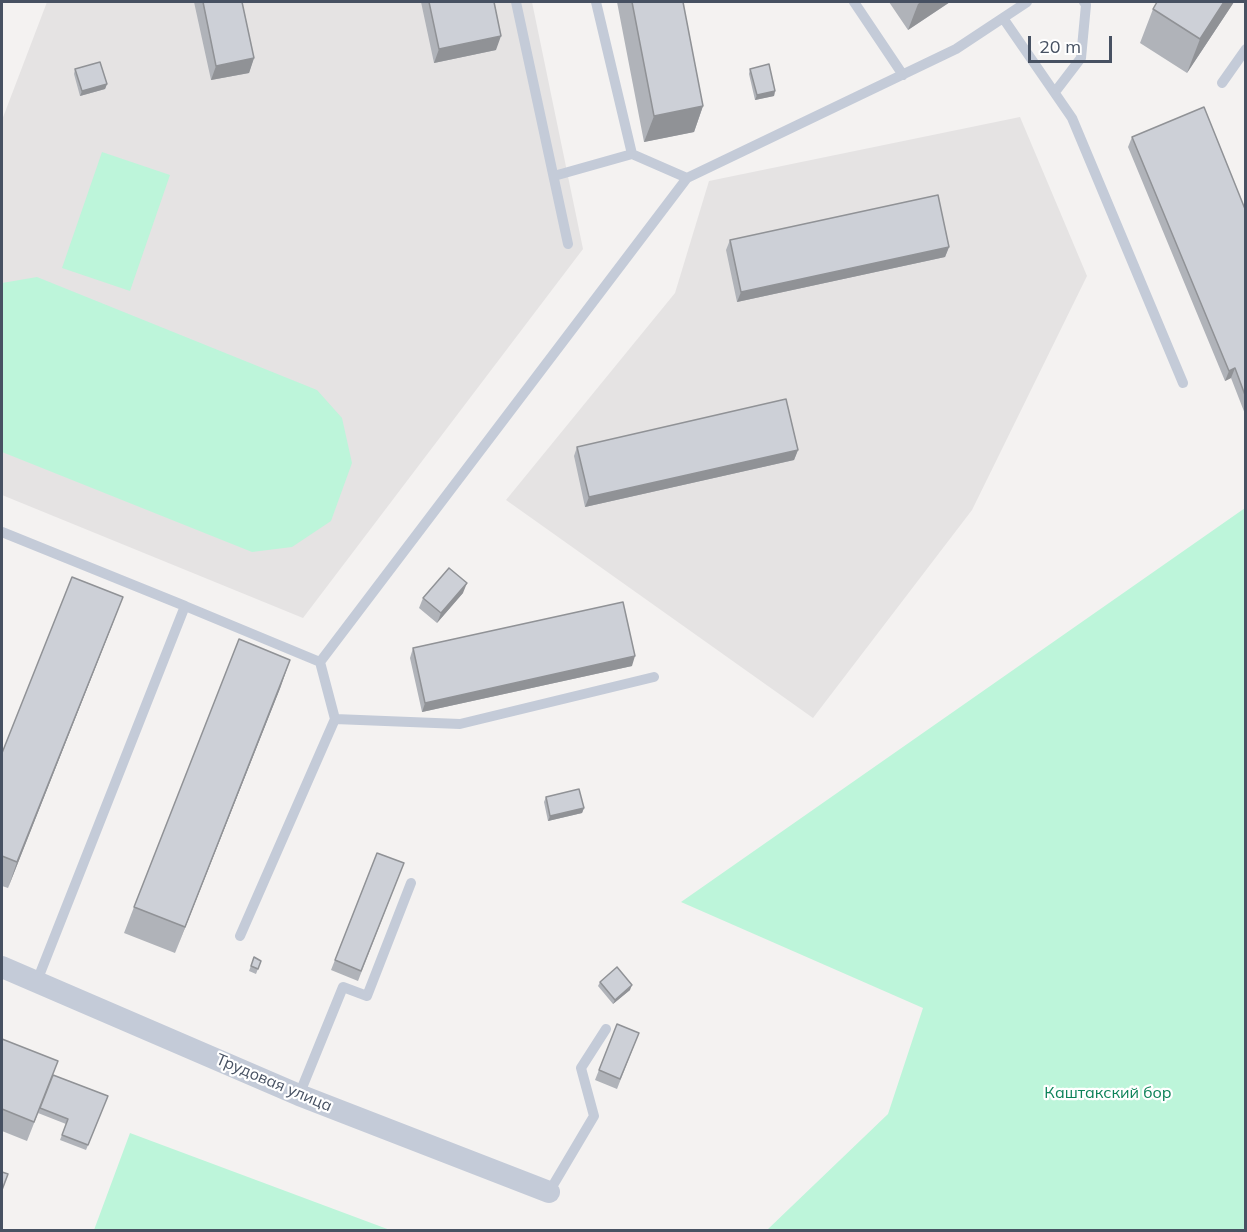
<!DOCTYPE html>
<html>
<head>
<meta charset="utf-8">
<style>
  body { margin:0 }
  #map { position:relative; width:1247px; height:1232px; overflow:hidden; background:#f4f2f1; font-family:Mulish,sans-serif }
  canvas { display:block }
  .frame { position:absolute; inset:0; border:3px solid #475162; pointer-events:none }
  .scale { position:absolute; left:1028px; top:36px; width:84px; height:27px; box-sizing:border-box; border:3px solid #475162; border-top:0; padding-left:8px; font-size:18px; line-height:21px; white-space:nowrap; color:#475162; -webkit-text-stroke:4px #fff; paint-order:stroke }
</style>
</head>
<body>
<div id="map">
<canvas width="1247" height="1232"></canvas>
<div class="frame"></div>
<div class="scale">20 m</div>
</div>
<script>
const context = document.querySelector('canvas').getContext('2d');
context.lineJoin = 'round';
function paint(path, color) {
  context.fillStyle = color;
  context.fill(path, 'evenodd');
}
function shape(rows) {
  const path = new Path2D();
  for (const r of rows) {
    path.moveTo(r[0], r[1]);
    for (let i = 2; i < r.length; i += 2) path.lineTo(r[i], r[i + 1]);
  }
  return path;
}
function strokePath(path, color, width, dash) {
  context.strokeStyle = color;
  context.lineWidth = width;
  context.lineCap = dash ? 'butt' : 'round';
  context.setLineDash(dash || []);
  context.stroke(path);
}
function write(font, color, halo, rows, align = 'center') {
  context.font = font + ' Mulish,sans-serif';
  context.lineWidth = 4.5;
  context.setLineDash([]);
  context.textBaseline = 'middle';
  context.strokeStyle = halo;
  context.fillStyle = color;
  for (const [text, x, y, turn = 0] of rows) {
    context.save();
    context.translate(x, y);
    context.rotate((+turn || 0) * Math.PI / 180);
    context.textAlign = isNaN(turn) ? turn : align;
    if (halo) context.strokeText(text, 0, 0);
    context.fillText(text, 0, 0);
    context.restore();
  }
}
paint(shape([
  [47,2,532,2,583,249,303,618,2,495,2,120],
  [1020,117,1087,276,972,510,813,718,506,500,675,293,709,181]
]), '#e5e3e3');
paint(shape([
  [102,152,170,175,130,291,62,268],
  [37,277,317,390,342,418,352,463,331,521,292,547,252,552,2,452,2,283],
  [1245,508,1245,1230,767,1230,888,1114,923,1008,681,902],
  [130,1133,390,1230,94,1230]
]), '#bdf5da');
strokePath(shape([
  [516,2,568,244],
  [596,2,632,154,687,178],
  [854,2,903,75],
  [1003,18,1072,118,1183,383],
  [1222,83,1246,49],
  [1055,92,1081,58,1086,5,1084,2],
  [554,176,632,154],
  [2,532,185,606],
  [335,719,460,724,654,677],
  [240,936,335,719,320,662],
  [37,981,185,606,320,662,687,178,956,49,1027,2],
  [299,1095,343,987,367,996,411,883],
  [549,1192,594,1116,581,1068,606,1029]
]), '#c4cbd8', 10);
strokePath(shape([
  [2,967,299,1095,549,1192]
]), '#c4cbd8', 22);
paint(shape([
  [194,2,242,2,254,58,249,73,211,80],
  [421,2,494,2,496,50,434,63],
  [617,2,683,2,703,106,694,132,644,142],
  [889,2,950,2,908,30],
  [1234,2,1187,73,1140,43,1153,9],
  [75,69,107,84,105,89,80,96,74,74],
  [750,69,775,91,774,96,755,100,749,74],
  [1132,137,1245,209,1245,414,1231,378,1225,381,1128,147],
  [730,240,949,247,945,257,737,302,726,250],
  [577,447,798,450,794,460,585,507,574,456],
  [463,593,437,623,419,608,423,598],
  [113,623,8,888,2,886,2,753],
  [413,648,632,666,422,712,410,658],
  [281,686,175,953,124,933,134,907],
  [546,797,584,808,582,813,548,821,544,802],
  [377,853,404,863,358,981,331,970],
  [254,957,261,961,256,974,249,971],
  [600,982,630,990,613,1004,598,986],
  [617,1024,639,1033,617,1089,595,1080],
  [2,1039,53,1075,108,1096,86,1150,60,1140,66,1124,38,1113,44,1098,27,1141,2,1131]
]), '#b0b3b9');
paint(shape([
  [921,2,950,2,908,30,918,4],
  [1224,2,1234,2,1187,73,1200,39],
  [501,36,496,50,434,63,439,49],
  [254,58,249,73,211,80,216,66],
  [107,84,105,89,80,96,82,91],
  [775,91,774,96,755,100,757,95],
  [703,106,694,132,644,142,654,116],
  [949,247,945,257,737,302,741,292],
  [1235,368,1231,378,1225,381,1229,371],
  [798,450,794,460,585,507,589,497],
  [467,583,463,593,437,623,441,613],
  [123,597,113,623,8,888,17,862],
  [635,656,632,666,422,712,425,703],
  [290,660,281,686,175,953,185,927],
  [584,808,582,813,548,821,550,816],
  [632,985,630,990,613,1004,615,1000]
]), '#909296');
const building = shape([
  [203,2,242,2,254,58,216,66,203,2],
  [429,2,494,2,501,36,439,49,429,2],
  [632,2,683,2,703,106,654,116,632,2],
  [1157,2,1224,2,1200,39,1153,9,1157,2],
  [100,62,107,84,82,91,75,69,100,62],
  [769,64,775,91,757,95,750,69,769,64],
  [1204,107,1245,209,1245,395,1235,368,1229,371,1132,137,1204,107],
  [938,195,949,247,741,292,730,240,938,195],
  [786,399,798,450,589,497,577,447,786,399],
  [449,568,467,583,441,613,423,598,449,568],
  [72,577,123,597,17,862,2,856,2,753,72,577],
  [623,602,635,656,425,703,413,648,623,602],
  [239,639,290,660,185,927,134,907,239,639],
  [579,789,584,808,550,816,546,797,579,789],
  [377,853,404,863,361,971,335,960,377,853],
  [254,957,261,961,258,969,251,966,254,957],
  [617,967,632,985,615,1000,600,982,617,967],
  [617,1024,639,1033,620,1079,599,1070,617,1024],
  [2,1039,58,1061,34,1122,2,1109,2,1039],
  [53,1075,108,1096,88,1145,62,1135,68,1119,40,1108,53,1075],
  [2,1172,8,1174,2,1190,2,1172]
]);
paint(building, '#cdd0d7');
strokePath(building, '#909296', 1.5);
write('16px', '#475162', '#fff', [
  ["Трудовая улица",274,1083,23]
]);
write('16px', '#0c8258', '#fff', [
  ["Каштакский бор",1108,1093]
]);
</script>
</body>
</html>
